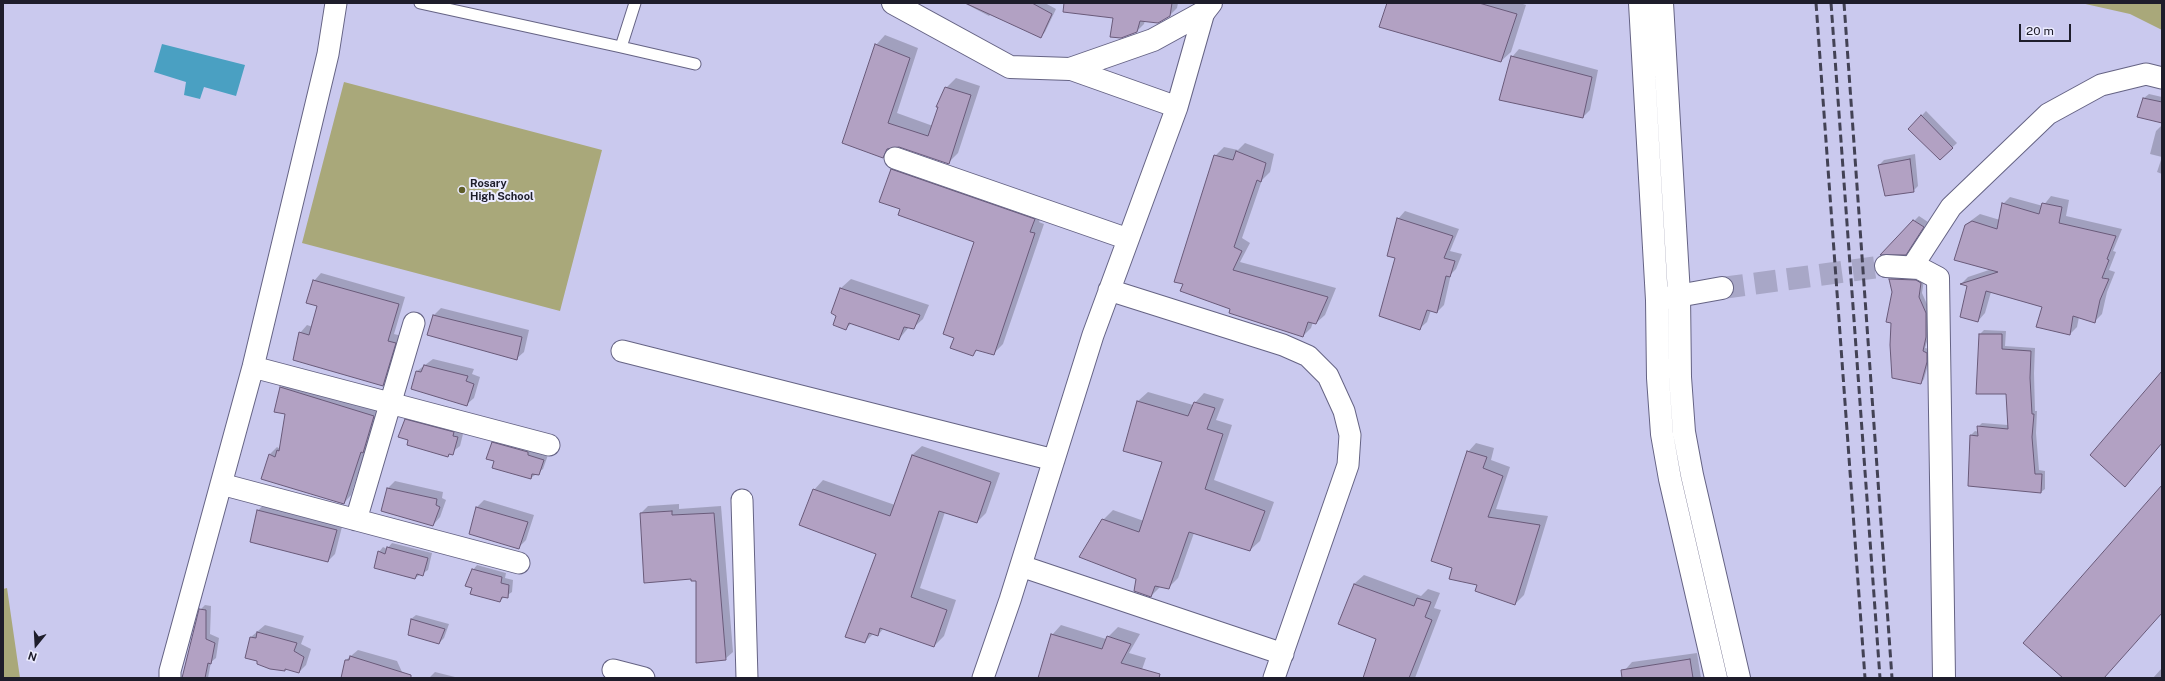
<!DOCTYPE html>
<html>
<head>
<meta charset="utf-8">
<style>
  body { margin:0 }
  #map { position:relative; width:2165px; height:681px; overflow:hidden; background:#cac9ee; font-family:"Public Sans",sans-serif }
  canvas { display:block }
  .frame { position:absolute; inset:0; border:4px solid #1e1d2b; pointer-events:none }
  .north { position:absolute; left:16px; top:625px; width:40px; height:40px; -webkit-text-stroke:3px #ececff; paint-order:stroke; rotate:198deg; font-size:11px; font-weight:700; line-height:16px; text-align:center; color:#1e1d2b }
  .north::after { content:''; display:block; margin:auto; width:14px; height:18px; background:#1e1d2b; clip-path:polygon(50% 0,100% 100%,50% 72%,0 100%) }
  .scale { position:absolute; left:2019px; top:24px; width:52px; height:18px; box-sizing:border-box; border:2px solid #1e1d2b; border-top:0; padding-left:5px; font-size:12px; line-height:14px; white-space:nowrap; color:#1e1d2b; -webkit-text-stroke:3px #ececff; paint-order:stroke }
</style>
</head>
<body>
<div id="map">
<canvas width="2165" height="681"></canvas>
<div class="frame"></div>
<div class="north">N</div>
<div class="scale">20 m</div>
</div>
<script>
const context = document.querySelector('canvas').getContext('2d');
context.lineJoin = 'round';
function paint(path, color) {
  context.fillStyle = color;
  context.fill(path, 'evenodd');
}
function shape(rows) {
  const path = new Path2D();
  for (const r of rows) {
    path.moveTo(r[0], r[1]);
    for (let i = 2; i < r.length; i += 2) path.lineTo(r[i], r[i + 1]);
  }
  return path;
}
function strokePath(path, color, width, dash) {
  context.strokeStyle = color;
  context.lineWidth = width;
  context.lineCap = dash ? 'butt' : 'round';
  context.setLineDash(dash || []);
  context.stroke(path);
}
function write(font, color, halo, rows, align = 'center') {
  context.font = font + ' "Public Sans",sans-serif';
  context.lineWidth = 4;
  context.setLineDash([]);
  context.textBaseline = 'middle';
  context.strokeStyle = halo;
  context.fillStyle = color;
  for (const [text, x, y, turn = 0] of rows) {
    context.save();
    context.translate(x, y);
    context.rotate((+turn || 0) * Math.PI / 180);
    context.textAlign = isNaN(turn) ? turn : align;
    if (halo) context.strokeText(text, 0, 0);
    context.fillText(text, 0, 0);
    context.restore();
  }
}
paint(shape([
  [2081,3,2162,3,2162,30,2130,14],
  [344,82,602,150,560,311,302,243],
  [7,588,20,678,3,678,3,589]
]), '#a9a87a');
paint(shape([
  [162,44,245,65,236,96,204,87,200,99,184,95,186,82,154,72]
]), '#4aa0c2');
paint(shape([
  [964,3,996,3,996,9,989,16],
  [1009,3,1045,3,1056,9,1045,32,1041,37],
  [1083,3,1178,3,1177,8,1170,15,1145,20,1144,24,1136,32,1114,18],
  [1388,3,1520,3,1526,5,1511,52,1501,61],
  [885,35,918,48,897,113,933,126,946,88,956,78,980,86,958,153,948,163,899,146,893,147,883,157,876,45],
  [1519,49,1598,70,1590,110,1583,117,1512,57],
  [2149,94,2162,97,2162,122,2144,98],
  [1926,111,1957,143,1940,159,1909,129],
  [2162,125,2162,174,2157,172,2162,157,2150,154,2156,131],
  [1245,143,1274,154,1270,172,1262,180,1242,238,1250,243,1240,262,1336,288,1325,315,1316,323,1313,322,1311,328,1303,336,1231,309,1184,283,1215,156,1224,147,1238,150],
  [1915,154,1918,186,1913,191,1879,165,1884,160],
  [901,160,1044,210,1039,222,1044,224,1003,344,993,354,978,349,973,354,955,337,975,242,892,170],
  [2051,196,2069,200,2066,216,2122,229,2113,251,2116,252,2109,270,2115,272,2107,292,2102,314,2095,321,2079,317,2077,327,2070,334,2043,307,1991,292,1985,313,1978,321,1968,285,1962,283,1968,277,1992,269,1965,225,1980,214,2000,220,2003,204,2010,197,2043,206],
  [1405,211,1459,229,1450,251,1462,254,1456,269,1451,274,1444,305,1437,312,1431,310,1427,322,1419,329,1396,258,1398,219],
  [1919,216,1928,222,1905,254,1914,221],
  [321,273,405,297,394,334,402,336,390,377,383,384,300,333,307,325,313,327,319,305,314,281],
  [1893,276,1924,280,1922,293,1929,309,1930,332,1925,348,1930,349,1930,358,1924,379,1921,383,1890,279],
  [851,279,929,305,923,319,913,328,909,327,899,339,852,323,845,329,838,316,832,313,841,288],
  [441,308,529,330,524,352,516,359,428,334,434,315],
  [1984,330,2006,331,2005,346,2035,348,2034,373,2035,411,2037,411,2036,433,2039,470,2045,471,2045,489,2041,492,1969,485,1971,435,1975,431,1979,432,1978,427,1982,423,2008,425,2007,393,1980,334],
  [433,359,474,369,472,374,480,377,474,398,466,405,412,389,417,371],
  [288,380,381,408,370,445,366,449,351,495,344,503,270,454,277,447,280,449,286,414,275,411,281,387],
  [1148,392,1193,405,1204,393,1224,399,1216,420,1232,425,1214,480,1274,502,1260,541,1250,550,1194,533,1178,578,1168,588,1161,586,1151,596,1137,579,1103,520,1113,510,1144,521,1164,462,1124,450,1138,401],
  [413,413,464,430,460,446,447,456,406,420],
  [497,438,548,455,543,469,531,478,493,443],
  [1476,443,1494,448,1491,460,1510,467,1496,509,1548,516,1524,595,1515,604,1478,584,1453,567,1468,452],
  [922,446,1000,473,986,513,977,522,945,512,920,588,956,600,944,636,934,646,884,628,878,635,874,633,865,642,877,553,814,490,823,480,895,505,912,455],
  [395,481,443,492,442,498,446,500,440,517,433,525,382,511,388,488],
  [484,500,534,515,526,540,519,547,470,534,477,507],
  [265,504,343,523,335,554,328,561,257,511],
  [679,504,679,509,721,506,733,652,725,659,697,580,641,513,648,506],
  [392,543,432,553,428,570,415,578,379,552,383,547,387,549],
  [477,565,506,573,505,578,513,580,512,592,499,601,473,588,473,570],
  [1364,575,1421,596,1428,589,1440,593,1434,608,1441,610,1415,678,1364,678,1377,638,1340,624,1354,584],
  [205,605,211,606,210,634,219,638,216,658,211,662,208,678,183,678,200,610],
  [416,615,449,624,444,638,439,643,411,619],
  [265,625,304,636,301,644,311,649,306,665,299,672,286,668,284,670,251,637],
  [1061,625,1106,639,1118,627,1140,634,1129,653,1146,658,1139,678,1039,678,1052,635],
  [358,650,397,661,402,672,400,678,342,678,346,660],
  [1697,653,1701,678,1626,678,1625,670,1632,662],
  [2162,668,2162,678,2153,678],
  [435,672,459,678,429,678]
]), '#0003');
const building = shape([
  [965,3,1032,3,1052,14,1041,38,965,3],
  [1064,3,1172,3,1170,16,1158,23,1140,21,1137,32,1121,38,1110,37,1113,18,1063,12,1064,3],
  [1387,3,1479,3,1517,14,1501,62,1379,27,1387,3],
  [875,44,910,58,888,123,928,136,938,107,936,107,945,87,971,95,949,164,899,147,887,149,883,158,842,143,875,44],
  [1511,56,1592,77,1583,118,1499,100,1511,56],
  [2143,98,2162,102,2162,123,2137,117,2143,98],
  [1921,115,1953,148,1940,160,1908,129,1921,115],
  [1236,151,1266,163,1261,182,1257,180,1234,247,1242,251,1233,270,1328,297,1316,324,1308,322,1303,337,1229,313,1230,309,1180,291,1183,284,1174,282,1214,155,1233,160,1236,151],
  [1910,159,1914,192,1885,196,1878,165,1910,159],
  [891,169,1035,219,1030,232,1035,233,994,355,976,350,973,356,950,348,954,338,943,334,974,242,898,215,900,209,879,202,891,169],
  [2002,203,2039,214,2042,203,2062,207,2059,223,2116,236,2107,259,2109,260,2102,278,2109,279,2100,300,2095,323,2073,316,2070,335,2036,327,2042,307,1986,291,1978,322,1960,317,1967,286,1960,284,1998,272,1954,260,1965,225,1972,221,1997,229,2002,203],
  [1397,218,1453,236,1444,258,1455,261,1450,277,1446,276,1437,313,1427,310,1420,330,1379,316,1395,258,1387,256,1397,218],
  [1913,220,1924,227,1906,255,1880,255,1913,220],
  [1889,279,1916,280,1921,283,1919,297,1926,313,1926,337,1923,351,1927,353,1927,362,1921,384,1892,378,1890,345,1891,323,1886,322,1892,292,1889,279],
  [313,280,399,304,388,341,396,343,383,386,293,360,299,332,309,335,317,306,306,303,313,280],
  [840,288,920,315,914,329,904,327,899,340,849,323,846,330,833,325,836,316,831,313,840,288],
  [433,315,522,337,517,360,427,335,433,315],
  [1979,334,2002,334,2002,349,2031,351,2030,378,2032,414,2034,414,2032,437,2035,474,2042,474,2041,493,1968,486,1970,435,1978,436,1977,426,2008,429,2006,394,1976,394,1979,334],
  [424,365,468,376,466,381,474,384,467,406,411,389,416,371,421,372,424,365],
  [2162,371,2162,443,2125,487,2090,455,2162,371],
  [280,387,374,416,363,453,361,452,344,504,261,479,269,454,275,457,277,450,279,451,285,414,274,412,280,387],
  [1137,401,1188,416,1194,402,1215,408,1207,429,1223,434,1205,489,1265,511,1250,551,1189,532,1169,589,1155,586,1151,597,1134,591,1136,579,1079,557,1102,519,1139,532,1162,462,1123,451,1137,401],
  [405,419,454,432,453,436,458,437,453,455,449,454,448,457,407,445,408,440,398,437,405,419],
  [492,442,528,452,528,455,544,460,539,475,532,474,531,479,492,468,494,461,486,459,492,442],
  [1467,451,1487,457,1483,468,1503,476,1488,517,1540,525,1515,605,1475,591,1477,585,1449,579,1452,568,1431,561,1467,451],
  [912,455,991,482,977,523,939,511,911,597,947,610,934,647,880,628,878,636,869,633,865,643,845,637,876,554,799,525,813,489,890,516,912,455],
  [2162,485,2162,613,2104,678,2063,678,2023,643,2162,485],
  [387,488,437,499,436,505,440,507,433,526,381,511,387,488],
  [476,507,528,522,519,549,469,534,476,507],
  [257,510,337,530,328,562,250,542,257,510],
  [672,511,672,515,714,513,726,660,696,663,696,581,691,581,691,579,644,583,640,513,672,511],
  [387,547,428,558,423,576,417,574,415,579,374,568,378,551,385,554,387,547],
  [472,569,502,577,501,583,509,585,508,598,502,597,500,602,470,594,472,588,465,586,472,569],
  [1354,584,1414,606,1417,598,1431,602,1425,617,1432,620,1409,678,1363,678,1376,639,1338,624,1354,584],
  [199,609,206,610,206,639,215,643,211,664,208,663,205,678,182,678,199,609],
  [411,619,445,629,439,644,408,635,411,619],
  [257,632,297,643,294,651,304,657,299,673,285,669,285,671,270,669,257,664,257,661,245,658,250,637,256,638,257,632],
  [1051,634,1102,649,1107,636,1131,644,1121,663,1160,674,1159,678,1038,678,1051,634],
  [350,656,411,675,411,678,341,678,345,660,349,660,350,656],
  [1690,659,1693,678,1622,678,1621,670,1690,659]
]);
paint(building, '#b2a1c3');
strokePath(building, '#695a79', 1);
strokePath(shape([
  [1722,288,1886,266]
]), '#a8a7c7', 22, [22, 11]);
const service = shape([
  [420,3,621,47,635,3],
  [621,47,695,64]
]);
const minor = shape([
  [1070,69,1177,107,1204,12],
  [895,158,1128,239],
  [1912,267,1951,207,2048,114,2101,85,2146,74,2162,78],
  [1109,290,1283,345,1308,356,1328,376,1344,411,1350,435,1348,465,1274,678],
  [622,351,1054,460],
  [253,367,549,445],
  [221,484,519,563],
  [742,500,747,678],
  [356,520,414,323],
  [1021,566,1283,654],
  [613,670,644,678],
  [170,678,170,671,253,367,328,54,336,3],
  [983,678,1010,600,1093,335,1177,107]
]);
const tertiary = shape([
  [893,3,1010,67,1070,69,1153,40,1204,12,1211,3],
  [1886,266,1919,268,1938,278,1944,678],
  [1661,299,1722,288]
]);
const secondary = shape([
  [1640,3,1657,300,1658,378,1662,434,1670,479,1716,678],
  [1662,3,1679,295,1680,377,1684,432,1692,475,1739,678]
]);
strokePath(service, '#656384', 13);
strokePath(minor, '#656384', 23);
strokePath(tertiary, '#656384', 24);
strokePath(secondary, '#656384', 24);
strokePath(service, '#fff', 11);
strokePath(minor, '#fff', 21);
strokePath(tertiary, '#fff', 22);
strokePath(secondary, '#fff', 22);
strokePath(shape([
  [1816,3,1865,678],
  [1831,3,1880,678],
  [1844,3,1892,678]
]), '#434255', 3, [8, 4]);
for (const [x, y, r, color] of [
  [462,190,4,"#5f5e2a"]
]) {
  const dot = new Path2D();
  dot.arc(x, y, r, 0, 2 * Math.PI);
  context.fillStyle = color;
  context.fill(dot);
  strokePath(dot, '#ececff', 1.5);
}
write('bold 11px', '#1e1d2b', '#ececff', [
  ["Rosary",470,184],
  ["High School",470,197]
], 'left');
</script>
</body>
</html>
